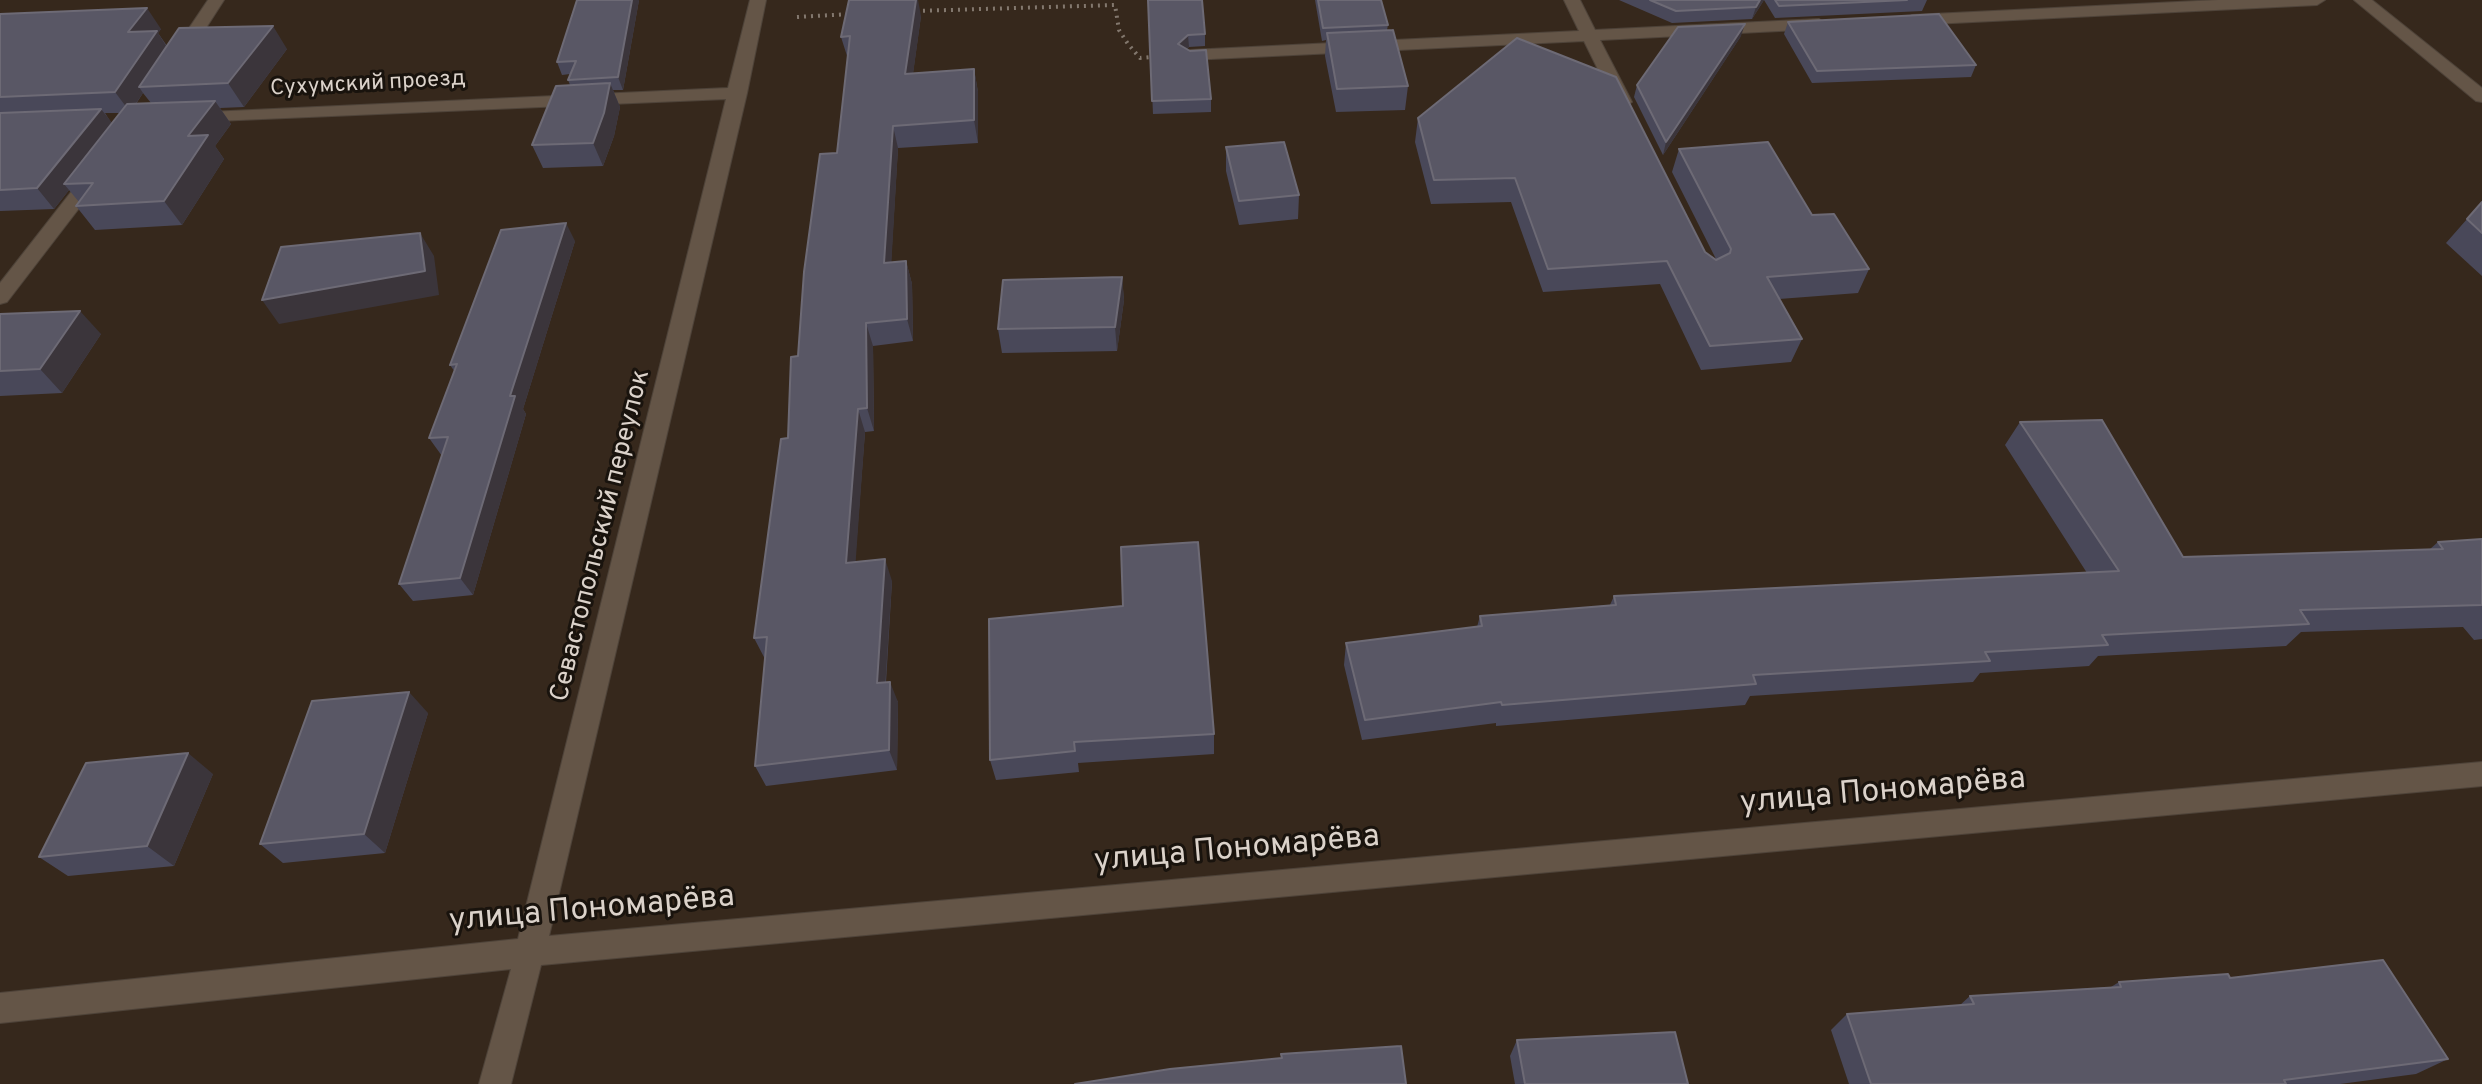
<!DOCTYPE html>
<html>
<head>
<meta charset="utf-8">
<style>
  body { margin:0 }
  canvas { display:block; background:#36281c }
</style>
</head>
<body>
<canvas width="2482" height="1084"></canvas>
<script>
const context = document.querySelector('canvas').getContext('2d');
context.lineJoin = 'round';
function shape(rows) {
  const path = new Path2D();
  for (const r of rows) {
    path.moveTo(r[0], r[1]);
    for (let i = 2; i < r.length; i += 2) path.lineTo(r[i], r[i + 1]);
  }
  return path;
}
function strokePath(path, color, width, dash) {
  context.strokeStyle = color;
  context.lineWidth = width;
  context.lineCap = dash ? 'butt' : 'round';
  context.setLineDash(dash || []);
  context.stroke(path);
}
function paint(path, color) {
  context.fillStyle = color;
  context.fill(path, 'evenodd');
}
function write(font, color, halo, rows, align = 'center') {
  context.font = font + ' Overpass,sans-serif';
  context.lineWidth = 6;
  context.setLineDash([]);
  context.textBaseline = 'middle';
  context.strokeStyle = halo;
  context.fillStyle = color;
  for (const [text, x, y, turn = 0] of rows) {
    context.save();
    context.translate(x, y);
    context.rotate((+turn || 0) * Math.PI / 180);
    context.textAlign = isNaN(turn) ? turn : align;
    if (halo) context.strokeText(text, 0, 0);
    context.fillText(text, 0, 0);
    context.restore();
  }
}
const minor = shape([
  [208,0,224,0,186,59,174,59,171,55,208,0],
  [750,0,766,0,747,93,549,936,2482,762,2482,786,541,965,511,1084,479,1084,511,969,0,1023,0,993,518,939,726,99,193,122,187,121,184,117,187,113,728,88,750,0],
  [1564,0,1580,0,1595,30,1819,19,1827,24,1819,29,1600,40,1632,102,1623,107,1614,102,1584,41,1190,60,1181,55,1190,50,1579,31,1564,0],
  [2218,0,2325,0,2317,5,1912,25,1904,20,1912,15,2218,0],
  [2354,0,2372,0,2482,88,2482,102,2476,101,2354,0],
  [96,167,105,173,103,177,7,302,0,304,0,283,89,169,96,167]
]);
strokePath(minor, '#4e4339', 2);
strokePath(shape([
  [916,11,1115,5,1119,30,1128,44,1140,58,1151,57],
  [797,17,851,14]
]), '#83786e', 4, [2, 5]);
paint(minor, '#645547');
paint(shape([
  [639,0,623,90,613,90,620,107,614,136,603,166,543,168,532,145,570,85,568,80,570,74,562,75,557,62],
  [1148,0,1205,34,1205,46,1189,47,1187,49,1211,99,1211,112,1153,114],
  [1315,0,1381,0,1388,25,1387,30,1408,86,1405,110,1336,112,1325,56,1326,40,1322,41],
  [1619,0,1927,0,1922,11,1775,18,1764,0,1752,19,1672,23],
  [0,14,161,29,158,33,167,46,287,49,244,107,220,108,231,124,215,146,224,159,182,225,95,230,76,206,79,202,69,190,54,209,0,211],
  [143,93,151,103,136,104],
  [105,113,121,113,112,124],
  [921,16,913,73,974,69,978,92,978,143,898,148,891,263,906,261,912,284,913,341,873,346,874,431,865,432,855,562,892,581,886,682,898,702,897,770,766,786,755,766,765,659,754,638,788,438,798,356,837,153,848,59,841,37],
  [1788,22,1976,65,1971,77,1812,83,1784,34],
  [1741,36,1663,155,1634,97,1637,85],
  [1418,118,1705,252,1716,259,1672,172,1679,149,1812,215,1869,269,1858,293,1779,299,1802,339,1791,362,1701,370,1660,284,1543,292,1511,202,1431,204,1415,142],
  [1226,147,1299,195,1298,219,1239,225,1226,171],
  [2482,202,2482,276,2446,243],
  [575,241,523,409,526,414,473,595,413,601,399,584,442,456,429,438,455,372,450,365],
  [1122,277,1124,300,1117,351,1002,353,998,329],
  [0,314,101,334,62,393,0,396],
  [2020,422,2183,557,2430,549,2438,542,2482,539,2482,639,2474,640,2463,627,2301,632,2286,646,2098,656,2089,666,1980,673,1973,682,1750,696,1745,705,1496,726,1496,723,1362,740,1344,665,1346,643,1477,627,1480,616,1610,605,1614,596,2087,573,2005,445],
  [989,619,1214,734,1214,754,1078,763,1079,772,996,780,990,760],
  [428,713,385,853,283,863,260,844],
  [213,774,174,866,68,876,39,857],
  [2230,978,2448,1059,2416,1074,2340,1084,1849,1084,1831,1030,1847,1014,1960,1005,1970,996,2111,987,2119,982],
  [1517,1040,1688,1084,1515,1084,1510,1056]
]), '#494859');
paint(shape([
  [632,0,639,0,623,90,618,77],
  [916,0,918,0,921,16,910,96,905,74],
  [1760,0,1764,0,1752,19,1756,7],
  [147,8,161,29,158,33,170,52,139,87,143,93,130,112,115,92,128,32],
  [1745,24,1741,36,1663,155,1666,142],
  [273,26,287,49,244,107,228,83],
  [1188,35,1189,47,1178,56,1178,44],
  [974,69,978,92,978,143,974,120],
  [610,83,620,107,614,136,603,166,593,143],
  [215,101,231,124,215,146,224,159,182,225,164,201,188,136],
  [101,109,117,129,64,184,69,190,54,209,37,188],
  [893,126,898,148,890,286,884,263],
  [566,223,575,241,523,409,526,414,473,595,460,578,510,396],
  [420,233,434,256,439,295,279,324,262,300],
  [906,261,912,284,913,341,907,319],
  [1122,277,1124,300,1117,351,1115,327],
  [80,311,101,334,62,393,40,369],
  [866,323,873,346,874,431,867,408],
  [858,409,865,432,854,584,846,563],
  [885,559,892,581,884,704,877,683],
  [890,682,898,702,897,770,889,750],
  [409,692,428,713,385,853,364,834],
  [188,753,213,774,174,866,147,846]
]), '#3b353b');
const building = shape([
  [577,0,632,0,618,77,568,80,576,61,557,62,577,0],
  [849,0,916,0,905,74,974,69,974,120,893,126,884,263,906,261,907,319,866,323,867,408,858,409,846,563,885,559,877,683,890,682,889,750,755,766,767,637,754,638,781,439,788,438,791,357,798,356,804,272,820,154,837,153,850,36,841,37,849,0],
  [1148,0,1202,0,1205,34,1188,35,1178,44,1190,51,1206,50,1211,99,1152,101,1148,0],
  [1318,0,1381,0,1388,25,1323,28,1318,0],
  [1650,0,1760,0,1756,7,1676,11,1650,0],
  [1775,0,1907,0,1779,6,1775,0],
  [147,8,128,32,157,31,115,92,0,97,0,14,147,8],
  [1939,14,1976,65,1817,71,1788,22,1939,14],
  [1745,24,1666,142,1637,85,1678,27,1745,24],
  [273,26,228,83,139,87,179,28,273,26],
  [1393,30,1408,86,1337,89,1327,33,1393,30],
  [1517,38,1616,77,1705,252,1716,260,1730,253,1731,249,1679,149,1768,142,1812,215,1834,214,1869,269,1767,277,1802,339,1710,346,1667,261,1548,269,1515,178,1434,180,1418,118,1517,38],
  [610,83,604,113,593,143,532,145,556,86,610,83],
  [215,101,188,136,208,135,164,201,76,206,93,183,64,184,127,104,215,101],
  [101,109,37,188,0,190,0,113,101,109],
  [1284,142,1299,195,1239,201,1226,147,1284,142],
  [2482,202,2482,233,2467,219,2482,202],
  [566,223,510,396,515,396,460,578,399,584,448,437,429,438,457,364,450,365,501,230,566,223],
  [420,233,425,271,262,300,281,247,420,233],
  [1122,277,1115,327,998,329,1003,280,1122,277],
  [80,311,40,369,0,371,0,314,80,311],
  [2102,420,2183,557,2443,549,2438,542,2482,539,2482,605,2300,610,2309,624,2102,635,2108,645,1985,652,1990,661,1753,675,1756,684,1502,705,1501,702,1365,720,1346,643,1482,626,1480,616,1616,605,1614,596,2119,571,2020,422,2102,420],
  [1198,542,1214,734,1074,742,1075,751,990,760,989,619,1123,606,1121,547,1198,542],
  [409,692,364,834,260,844,312,701,409,692],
  [188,753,147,846,39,857,86,763,188,753],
  [2383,960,2448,1059,2284,1080,2286,1084,1871,1084,1847,1014,1974,1004,1970,996,2121,987,2119,982,2228,974,2230,978,2383,960],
  [1675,1032,1688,1084,1525,1084,1517,1040,1675,1032],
  [1401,1046,1406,1084,1075,1084,1170,1069,1282,1058,1281,1054,1401,1046]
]);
paint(building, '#595765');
strokePath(building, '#6d6a75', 2);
write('22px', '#dbd2ca', '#19130d', [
  ["Сухумский проезд",368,85,-3]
]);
write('26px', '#dbd2ca', '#19130d', [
  ["Севастопольский переулок",602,536,-76]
]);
write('32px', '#dbd2ca', '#19130d', [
  ["улица Пономарёва",1883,793,-5],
  ["улица Пономарёва",1237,851,-5],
  ["улица Пономарёва",592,911,-5]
]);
</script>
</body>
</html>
